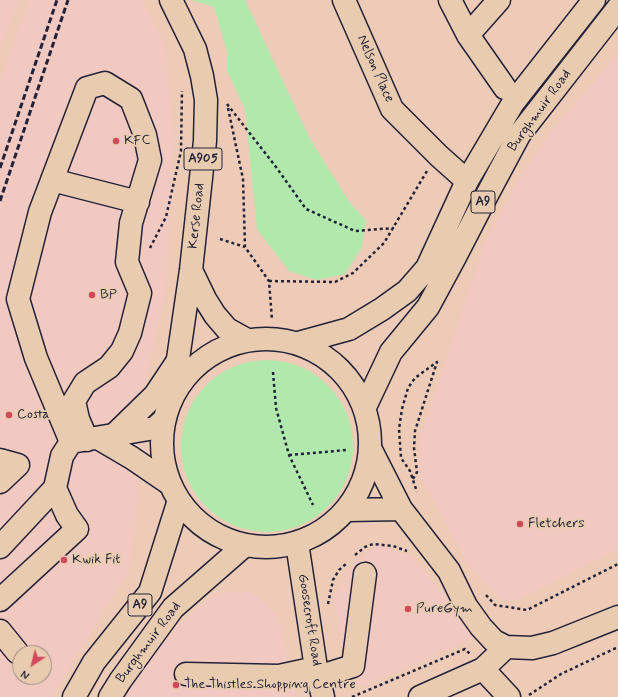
<!DOCTYPE html>
<html>
<head>
<meta charset="utf-8">
<style>
  body { margin:0 }
  #map { position:relative; width:618px; height:697px; overflow:hidden; background:#edcbb7; font-family:Mynerve,sans-serif }
  canvas { display:block }
  .north { position:absolute; left:12px; top:645px; width:40px; height:40px; box-sizing:border-box; background:#e9ccaf; border:1px solid #998881; border-radius:50%; rotate:215deg; font-size:11px; font-weight:700; line-height:16px; text-align:center; color:#22223b }
  .north::after { content:''; display:block; margin:auto; width:14px; height:18px; background:#d1495b; clip-path:polygon(50% 0,100% 100%,50% 72%,0 100%) }
</style>
</head>
<body>
<div id="map">
<canvas width="618" height="697"></canvas>
<div class="north">N</div>
</div>
<script>
const context = document.querySelector('canvas').getContext('2d');
context.lineJoin = 'round';
function paint(path, color) {
  context.fillStyle = color;
  context.fill(path, 'evenodd');
}
function shape(rows) {
  const path = new Path2D();
  for (const r of rows) {
    if (r.length === 3) {
      path.moveTo(r[0] + r[2], r[1]);
      path.arc(r[0], r[1], r[2], 0, 2 * Math.PI);
      continue;
    }
    path.moveTo(r[0], r[1]);
    for (let i = 2; i < r.length; i += 2) path.lineTo(r[i], r[i + 1]);
  }
  return path;
}
function strokePath(path, color, width, dash) {
  context.strokeStyle = color;
  context.lineWidth = width;
  context.lineCap = dash ? 'butt' : 'round';
  context.setLineDash(dash || []);
  context.stroke(path);
}
function write(font, color, halo, rows, align = 'center') {
  context.font = font + ' Mynerve,sans-serif';
  context.lineWidth = 3.5;
  context.setLineDash([]);
  context.textBaseline = 'middle';
  context.strokeStyle = halo;
  context.fillStyle = color;
  for (const [text, x, y, turn = 0] of rows) {
    context.save();
    context.translate(x, y);
    context.rotate((+turn || 0) * Math.PI / 180);
    context.textAlign = isNaN(turn) ? turn : align;
    if (halo) context.strokeText(text, 0, 0);
    context.fillText(text, 0, 0);
    context.restore();
  }
}
paint(shape([
  [0,0,18,0,0,50],
  [29,0,142,0,164,43,174,136,165,294,142,397,136,514,129,571,51,697,0,697,0,82],
  [20,653,44,653,44,677,20,677],
  [618,54,618,549,517,600,503,600,469,566,420,475,419,442,485,243,515,186,554,128],
  [379,544,413,557,476,637,364,686,350,685,333,599,354,563],
  [252,592,278,615,296,697,118,697,172,632,213,593]
]), '#f2c9c1');
paint(shape([
  [192,0,245,0,310,139,350,203,366,220,362,247,345,274,317,280,289,271,257,229,245,109,228,73,228,54,214,7],
  [267,446,86]
]), '#b1e9ac');
const minor = shape([
  [344,0,392,109,439,156,467,181],
  [450,0,468,35,505,88],
  [468,35,499,0],
  [52,180,138,202],
  [114,435,155,395,177,362],
  [98,438,132,458,170,484],
  [71,442,36,358,18,299,40,212,87,88,105,83,131,99,145,135,150,160,131,223,127,262,140,293,130,333,122,351,109,367,85,383,74,401,78,419,87,440],
  [371,450,401,509,449,571,466,606,481,627,494,641,506,647,532,648,553,643,618,617],
  [0,460,18,465,0,482],
  [347,510,401,509],
  [0,547,55,488],
  [0,600,77,529,67,515,55,488,62,456,71,442,155,428,164,420],
  [0,631,17,652],
  [483,669,509,697],
  [186,674,279,676,316,668],
  [318,677,353,666,365,574],
  [420,697,483,669,506,647]
]);
const major = shape([
  [191,270,205,299,215,315,227,329,247,340],
  [266,443,104],
  [298,343,349,329,382,309,407,291,427,268,467,181,513,103,594,0],
  [171,393,178,359,191,270,205,141,206,100,202,76,195,49,171,0],
  [365,407,391,352,428,307,455,257,487,195,519,135,618,8],
  [297,543,316,668,323,697],
  [74,697,94,662,150,592,179,500],
  [110,697,120,681,173,608,245,545]
]);
strokePath(minor, '#22223b', 25);
strokePath(major, '#22223b', 25);
strokePath(shape([
  [227,104,276,167,306,209,355,231,394,228],
  [228,108,243,179,245,247,269,281,272,320],
  [220,239,245,247],
  [150,248,166,217,181,151,182,91],
  [269,281,335,282,353,273,384,243,427,171],
  [273,372,276,408,289,455,313,505],
  [289,455,347,450],
  [413,479,417,472,414,448,415,431,437,362,415,378,408,388,402,409,399,429,401,458,410,471,417,492],
  [355,555,365,547,373,544,393,546,407,551],
  [486,595,495,605,527,610,618,564],
  [328,604,333,580,339,570,347,563],
  [529,695,561,674,618,647],
  [352,697,465,649,470,654]
]), '#22223b', 2.5, [3, 3]);
strokePath(minor, '#e9ccaf', 22);
strokePath(major, '#e9ccaf', 22);
strokePath(shape([
  [0,168,57,0],
  [0,201,68,0]
]), '#22223b', 3, [6, 3]);
for (const [x, y, r, color] of [
  [116,141,4,"#d1495b"],
  [92,295,4,"#d1495b"],
  [9,415,4,"#d1495b"],
  [520,524,4,"#d1495b"],
  [64,560,4,"#d1495b"],
  [408,609,4,"#d1495b"],
  [176,685,4,"#d1495b"]
]) {
  const dot = new Path2D();
  dot.arc(x, y, r, 0, 2 * Math.PI);
  context.fillStyle = color;
  context.fill(dot);
  strokePath(dot, '#e9ccaf', 1.5);
}
for (const [x, y, w] of [
  [203,159,38],
  [483,202,24],
  [140,605,24]
]) {
  const box = new Path2D();
  box.roundRect(x - w / 2, y - 11, w, 22, 3);
  context.fillStyle = '#e9ccaf';
  context.fill(box);
  strokePath(box, '#22223b', 1);
}
write('bold 13px', '#22223b', null, [
  ["A905",203,159],
  ["A9",483,202],
  ["A9",140,605]
]);
write('14px', '#22223b', '#e9ccaf', [
  ["Nelson Place",375,69,66],
  ["Burghmuir Road",540,111,-54],
  ["Kerse Road",197,216,-84],
  ["Goosecroft Road",309,620,81],
  ["Burghmuir Road",149,643,-53]
]);
write('14px', '#22223b', '#e9ccaf', [
  ["KFC",124,141],
  ["BP",100,295],
  ["Costa",17,415],
  ["Fletchers",528,524],
  ["Kwik Fit",72,560],
  ["PureGym",416,609],
  ["The Thistles Shopping Centre",184,685]
], 'left');
</script>
</body>
</html>
